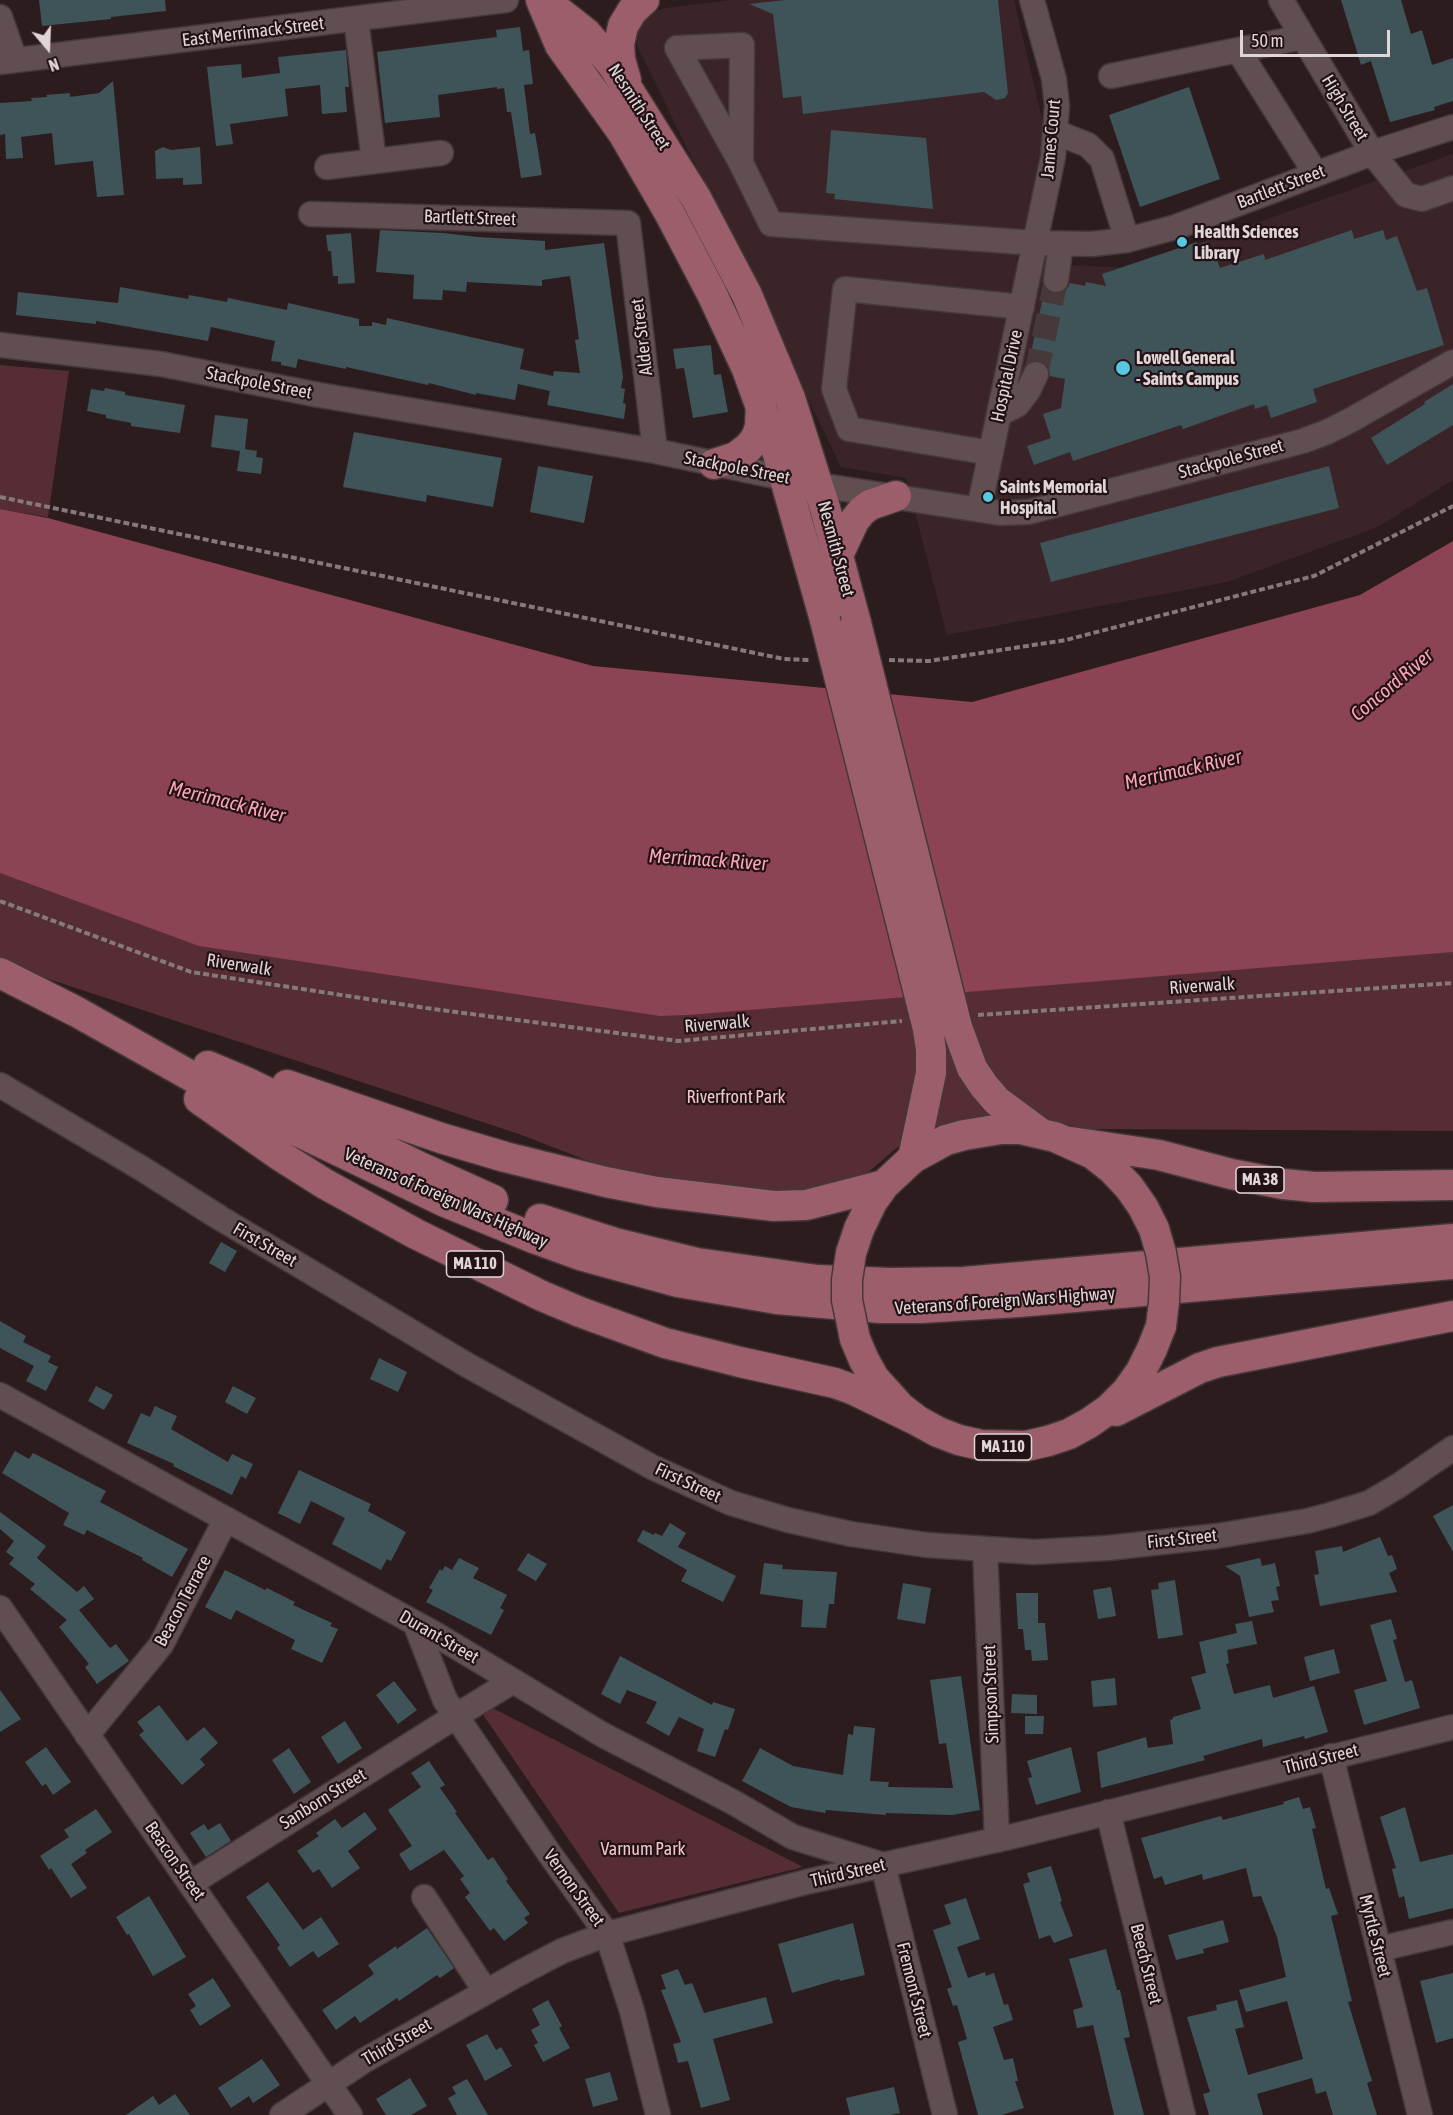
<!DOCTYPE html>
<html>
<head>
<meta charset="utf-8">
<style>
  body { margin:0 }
  #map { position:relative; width:1453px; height:2115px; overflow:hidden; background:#2c1c1e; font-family:"Asap Condensed",sans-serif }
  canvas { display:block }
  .north { position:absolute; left:18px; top:18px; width:60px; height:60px; -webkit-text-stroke:4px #221215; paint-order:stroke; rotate:161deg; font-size:16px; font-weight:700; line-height:24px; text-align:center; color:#e1d6d7 }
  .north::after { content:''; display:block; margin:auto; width:21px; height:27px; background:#e1d6d7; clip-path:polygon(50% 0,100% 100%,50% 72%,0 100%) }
  .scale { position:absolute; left:1240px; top:30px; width:150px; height:27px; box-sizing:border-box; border:3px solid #e1d6d7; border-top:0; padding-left:8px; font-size:18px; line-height:21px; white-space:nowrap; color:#e1d6d7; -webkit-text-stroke:4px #221215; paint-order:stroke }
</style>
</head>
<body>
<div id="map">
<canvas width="1453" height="2115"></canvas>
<div class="north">N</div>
<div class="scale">50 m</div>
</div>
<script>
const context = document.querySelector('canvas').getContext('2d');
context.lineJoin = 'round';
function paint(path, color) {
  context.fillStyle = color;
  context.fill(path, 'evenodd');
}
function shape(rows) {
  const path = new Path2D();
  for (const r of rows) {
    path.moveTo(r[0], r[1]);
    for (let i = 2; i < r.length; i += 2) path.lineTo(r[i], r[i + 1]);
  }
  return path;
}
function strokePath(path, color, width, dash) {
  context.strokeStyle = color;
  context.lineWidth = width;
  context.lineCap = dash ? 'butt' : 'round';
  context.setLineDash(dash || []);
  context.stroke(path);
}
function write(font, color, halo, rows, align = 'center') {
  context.font = font + ' "Asap Condensed",sans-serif';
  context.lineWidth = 4.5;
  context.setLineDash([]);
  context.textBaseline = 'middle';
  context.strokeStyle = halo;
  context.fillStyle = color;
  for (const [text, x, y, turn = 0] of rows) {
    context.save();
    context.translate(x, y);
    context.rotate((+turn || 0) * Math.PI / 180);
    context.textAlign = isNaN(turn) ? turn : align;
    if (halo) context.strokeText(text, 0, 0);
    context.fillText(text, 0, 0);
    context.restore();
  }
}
paint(shape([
  [732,0,1014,0,1047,140,1016,262,1127,268,1453,154,1453,480,1378,527,1227,582,947,635,906,478,841,467,637,45,638,30,645,16,665,8]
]), '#3a2428');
paint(shape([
  [0,365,69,371,48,517,0,509],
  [0,856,1453,915,1453,1131,920,1128,865,1175,778,1206,697,1203,519,1134,0,963],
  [471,1697,803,1867,619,1913]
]), '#562d35');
paint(shape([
  [0,509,48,518,593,666,972,702,1360,595,1453,541,1453,952,688,1015,660,1016,199,946,0,873]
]), '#8c4353');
paint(shape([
  [39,0,165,0,166,11,111,17,111,19,42,26],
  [785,0,998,0,1008,93,1005,98,996,100,984,92,803,114,801,96,783,98,773,14,749,4],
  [1341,0,1401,0,1411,34,1422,30,1432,65,1453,58,1453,101,1434,107,1435,110,1390,122,1371,61,1361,65],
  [520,27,523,51,529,50,533,84,524,85,530,134,535,133,542,175,521,178,511,112,507,112,504,88,497,89,497,87,438,95,440,117,385,123,377,52,497,37,496,30],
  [346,50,349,87,345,87,347,112,322,114,320,85,285,89,288,116,230,124,233,144,216,146,207,67,241,64,242,78,280,73,278,57],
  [113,81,124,195,97,197,93,161,55,165,52,133,21,137,23,158,6,159,5,134,0,135,0,103,32,101,31,98,47,97,46,95,70,93,70,97,99,93],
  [1189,87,1220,179,1140,207,1109,115],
  [831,130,926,138,933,209,834,199,835,194,826,193],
  [163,147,171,150,200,147,202,184,183,185,183,178,156,179,155,151],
  [380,230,443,233,478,237,545,241,545,250,604,243,623,377,621,388,625,389,623,403,626,404,624,419,547,405,550,391,518,384,515,400,476,393,476,395,429,383,428,385,346,367,346,369,298,359,296,368,281,365,281,362,271,361,275,341,211,327,208,341,96,321,96,324,16,315,18,292,118,303,120,287,188,299,189,295,227,302,228,298,287,310,288,303,359,319,359,326,372,326,372,322,386,325,387,318,524,349,520,369,553,376,554,371,580,373,575,340,579,339,570,276,542,280,542,286,467,282,466,292,443,290,442,300,413,299,414,275,376,272],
  [1352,230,1354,239,1383,230,1386,240,1397,236,1417,291,1427,288,1444,345,1313,389,1317,402,1271,418,1267,405,1255,409,1254,404,1183,429,1181,425,1073,461,1070,452,1034,465,1027,446,1051,438,1043,414,1061,408,1065,379,1050,376,1048,366,1043,361,1035,360,1029,362,1045,288,1055,294,1062,293,1067,289,1070,283,1085,286,1086,282,1106,286,1102,274,1197,242,1198,245,1207,242,1212,259,1216,257,1220,268,1264,254,1265,260],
  [351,233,355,283,338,284,338,276,333,276,331,251,328,251,326,235],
  [711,345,714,375,721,374,728,412,693,418,684,368,676,369,673,349],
  [1453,384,1453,425,1387,465,1371,438,1425,404,1424,402],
  [105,388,125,392,125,395,185,405,180,433,131,426,131,423,106,418,106,415,87,411,91,389,104,391],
  [215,415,248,419,245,449,257,451,256,457,263,458,261,474,237,471,240,451,211,447],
  [354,432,502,458,493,507,427,495,426,502,343,487],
  [538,466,593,476,584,523,530,512],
  [1329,466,1339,508,1051,582,1040,543],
  [221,1242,237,1251,225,1272,209,1263],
  [0,1321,26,1336,23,1342,51,1356,48,1362,58,1367,46,1391,26,1381,34,1366,0,1348],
  [379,1358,407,1372,398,1392,370,1379],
  [96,1386,113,1395,104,1410,88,1401],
  [233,1386,256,1398,247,1414,225,1402],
  [155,1406,177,1416,171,1429,228,1462,232,1454,253,1464,246,1479,241,1476,232,1495,173,1466,174,1464,127,1443,141,1413,150,1417],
  [15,1451,29,1459,33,1453,106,1491,100,1502,188,1549,172,1577,142,1560,143,1558,87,1530,84,1535,63,1525,69,1513,2,1473],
  [299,1470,371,1504,368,1511,406,1532,391,1561,387,1559,381,1570,332,1544,345,1518,311,1501,300,1524,278,1513],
  [1453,1505,1453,1552,1433,1516],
  [0,1512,46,1546,37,1558,77,1592,84,1586,94,1599,79,1610,110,1648,116,1644,129,1661,97,1684,85,1667,89,1664,59,1627,67,1620,30,1589,35,1584,9,1564,14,1558,6,1552,14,1541,0,1529],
  [670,1523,686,1533,678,1547,736,1576,723,1602,681,1581,687,1570,637,1541,643,1530,654,1535,655,1533,662,1536],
  [1380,1537,1388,1556,1392,1555,1397,1569,1389,1573,1397,1592,1320,1606,1314,1575,1319,1574,1315,1551,1342,1546,1343,1552],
  [528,1553,547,1564,536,1581,517,1570],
  [459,1558,479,1568,473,1578,507,1595,500,1608,504,1610,491,1635,426,1602,433,1590,429,1588,440,1569,442,1571,445,1566,452,1570],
  [1260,1558,1262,1566,1275,1563,1280,1586,1276,1587,1279,1600,1271,1601,1274,1612,1249,1617,1240,1576,1225,1566],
  [764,1563,783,1565,782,1569,837,1572,834,1604,829,1604,826,1628,801,1627,803,1600,760,1594],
  [225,1570,265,1590,267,1588,295,1602,293,1605,332,1623,330,1626,338,1629,322,1663,291,1649,295,1640,236,1610,231,1620,205,1607],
  [1175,1580,1183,1635,1158,1639,1151,1590,1159,1589,1158,1583],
  [903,1583,931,1588,925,1624,897,1619],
  [1111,1587,1116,1616,1098,1619,1093,1590],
  [1016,1593,1038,1593,1038,1623,1045,1623,1048,1660,1032,1661,1031,1650,1025,1650,1023,1629,1018,1629],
  [1391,1619,1397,1639,1393,1640,1405,1682,1412,1680,1420,1708,1364,1725,1354,1690,1387,1681,1370,1625],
  [1252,1621,1257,1644,1227,1650,1229,1663,1226,1664,1234,1694,1270,1685,1273,1698,1314,1686,1328,1732,1305,1739,1304,1736,1263,1747,1262,1739,1203,1756,1205,1760,1101,1788,1097,1752,1146,1737,1148,1748,1173,1744,1170,1720,1173,1719,1173,1717,1201,1709,1191,1677,1206,1673,1199,1642,1237,1633,1235,1624],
  [1334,1649,1340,1673,1310,1681,1304,1657],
  [620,1656,712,1705,713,1702,735,1709,728,1730,725,1729,715,1757,697,1751,704,1729,679,1717,669,1736,646,1723,657,1702,627,1690,620,1704,601,1694],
  [961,1676,980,1810,952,1815,886,1813,886,1815,826,1810,825,1813,791,1807,742,1781,760,1748,793,1766,843,1775,848,1734,853,1735,854,1726,875,1728,870,1781,889,1782,888,1787,953,1788,946,1743,939,1744,930,1680],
  [1115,1678,1117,1705,1093,1707,1091,1681],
  [394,1681,417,1710,398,1724,376,1695],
  [0,1690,21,1719,0,1732],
  [1012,1694,1037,1695,1037,1714,1011,1713],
  [159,1705,187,1741,204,1727,218,1743,200,1759,205,1765,182,1785,139,1735,144,1731,137,1722],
  [1025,1716,1044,1716,1043,1734,1025,1734],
  [345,1721,362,1748,338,1764,321,1737],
  [46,1747,71,1782,53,1795,46,1784,42,1786,25,1762],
  [1071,1747,1081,1792,1036,1805,1028,1778,1032,1777,1027,1761],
  [289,1748,311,1782,294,1794,272,1760],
  [429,1761,445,1785,440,1788,457,1812,455,1813,488,1860,493,1857,508,1879,506,1881,530,1914,524,1918,528,1923,504,1941,494,1928,490,1931,465,1897,470,1893,460,1879,464,1876,444,1850,410,1871,399,1854,412,1846,388,1810,421,1787,411,1773],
  [1299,1797,1303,1809,1310,1807,1316,1828,1312,1829,1326,1889,1329,1888,1338,1914,1331,1916,1352,2001,1348,2002,1372,2081,1367,2083,1377,2115,1333,2115,1326,2091,1316,2094,1312,2078,1257,2094,1263,2115,1209,2115,1203,2094,1210,2092,1187,2017,1217,2010,1216,2005,1237,2000,1244,2027,1235,2029,1248,2075,1303,2059,1287,2001,1246,2012,1239,1990,1286,1977,1277,1937,1261,1896,1253,1897,1246,1868,1203,1880,1202,1874,1165,1885,1162,1876,1154,1879,1141,1838,1221,1816,1223,1820,1284,1804,1283,1802],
  [1405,1807,1420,1862,1453,1854,1453,1908,1409,1919,1404,1896,1399,1898,1392,1869,1396,1868,1380,1817],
  [96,1809,112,1832,85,1850,87,1853,71,1864,87,1888,71,1898,51,1868,49,1870,40,1856,69,1837,64,1830],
  [365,1812,377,1829,348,1851,360,1868,332,1888,319,1869,313,1873,297,1851,319,1836,316,1833,335,1819,342,1828],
  [220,1823,231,1841,206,1857,190,1833,204,1824,208,1830],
  [1051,1866,1062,1901,1060,1902,1073,1936,1054,1943,1050,1935,1039,1939,1023,1884,1030,1882,1027,1873],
  [268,1882,303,1930,321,1917,339,1944,318,1958,313,1951,290,1967,277,1948,280,1945,246,1897],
  [149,1896,186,1957,153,1976,129,1934,127,1935,116,1917],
  [966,1898,980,1939,957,1947,968,1978,985,1972,986,1976,994,1973,1004,2005,1008,2004,1013,2020,993,2027,1004,2060,1013,2058,1018,2081,1015,2081,1024,2108,1002,2115,978,2115,958,2042,967,2039,957,2005,953,2006,947,1989,952,1987,933,1930,951,1924,944,1905],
  [1223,1920,1229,1942,1203,1949,1204,1953,1176,1960,1168,1935],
  [853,1923,865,1975,840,1981,839,1979,792,1993,778,1944],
  [427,1928,454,1968,440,1978,437,1975,399,2001,397,1998,360,2023,355,2016,336,2030,322,2010,374,1974,368,1965,396,1946,397,1949],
  [1106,1949,1117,1990,1120,1990,1130,2037,1124,2038,1144,2115,1114,2115,1093,2025,1077,2028,1073,2010,1083,2007,1069,1959],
  [678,1969,685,1985,692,1983,704,2013,766,1997,773,2023,713,2039,730,2100,701,2108,688,2061,678,2063,673,2044,681,2042,661,1990,666,1989,661,1975],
  [1453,1973,1453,2038,1436,2043,1420,1981],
  [213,1978,231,2006,200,2026,190,2010,196,2006,188,1994],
  [548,2000,562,2026,559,2028,570,2048,543,2062,534,2045,538,2043,531,2030,540,2025,532,2009],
  [487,2034,496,2050,501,2047,512,2066,485,2081,466,2045],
  [262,2059,280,2085,253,2103,249,2096,231,2108,218,2088],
  [610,2072,618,2100,593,2107,585,2079],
  [410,2078,427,2106,411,2115,386,2115,376,2099],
  [467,2079,488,2115,457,2115,448,2098,456,2094,452,2087],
  [894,2087,900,2113,890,2115,850,2115,846,2098],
  [175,2094,190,2115,126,2115,153,2096,159,2105]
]), '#3f5458');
strokePath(shape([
  [1036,374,1056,280]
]), '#47383a', 24, [24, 12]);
const minor = shape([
  [1281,0,1372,153,1406,195,1422,199,1453,188],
  [0,17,15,60],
  [356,19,374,161],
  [1238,50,1303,37],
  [0,62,506,0],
  [1111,76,1238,50,1316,174],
  [1055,132,1088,145,1102,159,1127,240],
  [741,163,742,45,677,48,741,163,771,224,1035,243,1092,244,1127,240,1176,227,1372,153,1453,127],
  [327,167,441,153],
  [311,214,628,223,655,451],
  [1056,280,1061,244],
  [0,345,161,364,319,395,655,451,818,485,1000,513,1029,512,1303,441,1327,432,1351,420,1453,362],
  [999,414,1017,405,1028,391,1036,374],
  [991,453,849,429,834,389,845,289,1022,307],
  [979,509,1053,157,1057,106,1054,79,1032,0],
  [0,1085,141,1168,220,1218,467,1365,652,1467,731,1503,788,1520,851,1534,927,1545,1034,1552,1108,1548,1217,1536,1307,1521,1330,1515,1369,1503,1398,1486,1453,1448],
  [0,1395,435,1634,603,1735,731,1801,793,1837,883,1865,945,2115],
  [985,1549,997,1840],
  [0,1608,350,2115],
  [513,1681,456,1716,549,1853,607,1934,632,2011,658,2115],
  [87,1735,161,1645,226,1519],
  [1331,1756,1420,2115],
  [1108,1812,1183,2115],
  [191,1883,456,1716,445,1700,415,1623],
  [424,1897,486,1992],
  [1379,1949,1453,1932],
  [282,2115,365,2060,518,1974,562,1951,607,1934,806,1882,1014,1836,1453,1727]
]);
const major = shape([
  [541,0,560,45,623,133,670,214,712,294,747,369,778,454,825,620],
  [544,0,586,33,612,64,696,198,747,295,790,398,825,508,856,623],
  [626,80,620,59,619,44,623,26,632,11,644,0],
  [714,464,736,457,749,447,756,438,760,427,761,404],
  [838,555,854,521,862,511,870,505,896,496],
  [0,973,77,1012,239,1103,443,1201,536,1239,580,1255,678,1282,777,1299,881,1308,921,1308,1018,1302,1453,1264],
  [957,1027,972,1068,984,1086,997,1101,1039,1132],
  [208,1066,246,1082,422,1168,493,1200],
  [287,1085,441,1138,505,1157,606,1182,657,1192,774,1206,806,1205,884,1185],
  [199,1099,279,1155,325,1184,416,1234,542,1296,580,1312,665,1343,740,1362,835,1383,854,1390,918,1421],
  [1071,1142,1159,1155,1231,1174,1283,1184,1314,1187,1453,1185],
  [913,1158,931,1073,931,1050,928,1029],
  [540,1219,615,1243,697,1263,817,1280,890,1283,964,1282,1453,1239],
  [859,1229,872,1202,884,1185,913,1158,946,1140,964,1135,1001,1129,1020,1129,1055,1137,1093,1154,1112,1169,1129,1187,1143,1207,1154,1229],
  [864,1360,874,1378,901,1408,918,1421,938,1432,959,1440,981,1445,1026,1446,1048,1441,1069,1434,1089,1423,1109,1409,1127,1391,1141,1371,1152,1349,1161,1326],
  [1116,1411,1200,1368,1218,1362,1453,1316]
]);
strokePath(minor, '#45383a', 27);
strokePath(major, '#45383a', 33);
strokePath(shape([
  [0,497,784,659,809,660],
  [889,660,929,661,1066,640,1314,576,1453,506],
  [0,901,191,972,433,1009,678,1041,902,1021],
  [978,1015,1453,983]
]), '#86797a', 4, [6, 3]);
strokePath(minor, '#614e50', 24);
strokePath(major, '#9c5e6a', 30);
const majorBridge = shape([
  [825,620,928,1029],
  [856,623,957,1027],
  [859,1229,851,1253,847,1280,847,1300,855,1339,864,1360],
  [1154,1229,1161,1253,1165,1277,1164,1302,1161,1326]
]);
strokePath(majorBridge, '#45383a', 33, []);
strokePath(majorBridge, '#9c5e6a', 30);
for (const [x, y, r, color] of [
  [1182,242,6,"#56c9e0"],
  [1123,368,8,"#56c9e0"],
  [988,497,6,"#56c9e0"]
]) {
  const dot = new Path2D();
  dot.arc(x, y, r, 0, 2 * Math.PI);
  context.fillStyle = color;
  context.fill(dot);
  strokePath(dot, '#221215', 2);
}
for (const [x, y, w] of [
  [1260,1180,48],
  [475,1264,57],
  [1003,1447,57]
]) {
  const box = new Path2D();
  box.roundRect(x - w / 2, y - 13, w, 26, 4.5);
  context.fillStyle = '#221215';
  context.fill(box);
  strokePath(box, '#e1d6d7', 1.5);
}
write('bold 16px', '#e1d6d7', null, [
  ["MA 38",1260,1180],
  ["MA 110",475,1264],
  ["MA 110",1003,1447]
]);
write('18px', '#e1d6d7', '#221215', [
  ["East Merrimack Street",253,32,-7],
  ["Nesmith Street",639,107,57],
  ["High Street",1345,108,59],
  ["James Court",1051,139,-85],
  ["Bartlett Street",1281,187,-21],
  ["Bartlett Street",470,218,2],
  ["Alder Street",642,337,-97],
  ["Hospital Drive",1007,376,-78],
  ["Stackpole Street",259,383,11],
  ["Stackpole Street",1231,459,-15],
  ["Stackpole Street",737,468,11],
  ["Nesmith Street",836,549,75],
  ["Riverwalk",239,965,9],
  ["Riverwalk",1202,986,-4],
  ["Riverwalk",717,1024,-5],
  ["Veterans of Foreign Wars Highway",446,1198,24],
  ["First Street",265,1245,30],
  ["Veterans of Foreign Wars Highway",1005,1301,-4],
  ["First Street",688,1483,25],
  ["First Street",1182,1539,-6],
  ["Beacon Terrace",183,1601,-62],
  ["Durant Street",439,1637,30],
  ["Simpson Street",991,1694,-92],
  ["Third Street",1321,1759,-14],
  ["Sanborn Street",323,1799,-32],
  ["Beacon Street",175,1861,55],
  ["Third Street",848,1873,-13],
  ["Vernon Street",574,1888,54],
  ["Myrtle Street",1375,1936,76],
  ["Beech Street",1146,1964,76],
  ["Fremont Street",914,1990,76],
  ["Third Street",397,2042,-30]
]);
write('bold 18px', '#e1d6d7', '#221215', [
  ["Health Sciences",1194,232],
  ["Library",1194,253],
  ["Lowell General",1136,358],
  ["- Saints Campus",1136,379],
  ["Saints Memorial",1000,487],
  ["Hospital",1000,508]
], 'left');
write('18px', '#f2c5cb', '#221215', [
  ["Riverfront Park",736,1097],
  ["Varnum Park",643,1849]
]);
write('italic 20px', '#fca5b4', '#221215', [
  ["Concord River",1392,685,-40],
  ["Merrimack River",1183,770,-13],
  ["Merrimack River",227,802,14],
  ["Merrimack River",708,860,4]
]);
</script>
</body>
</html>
